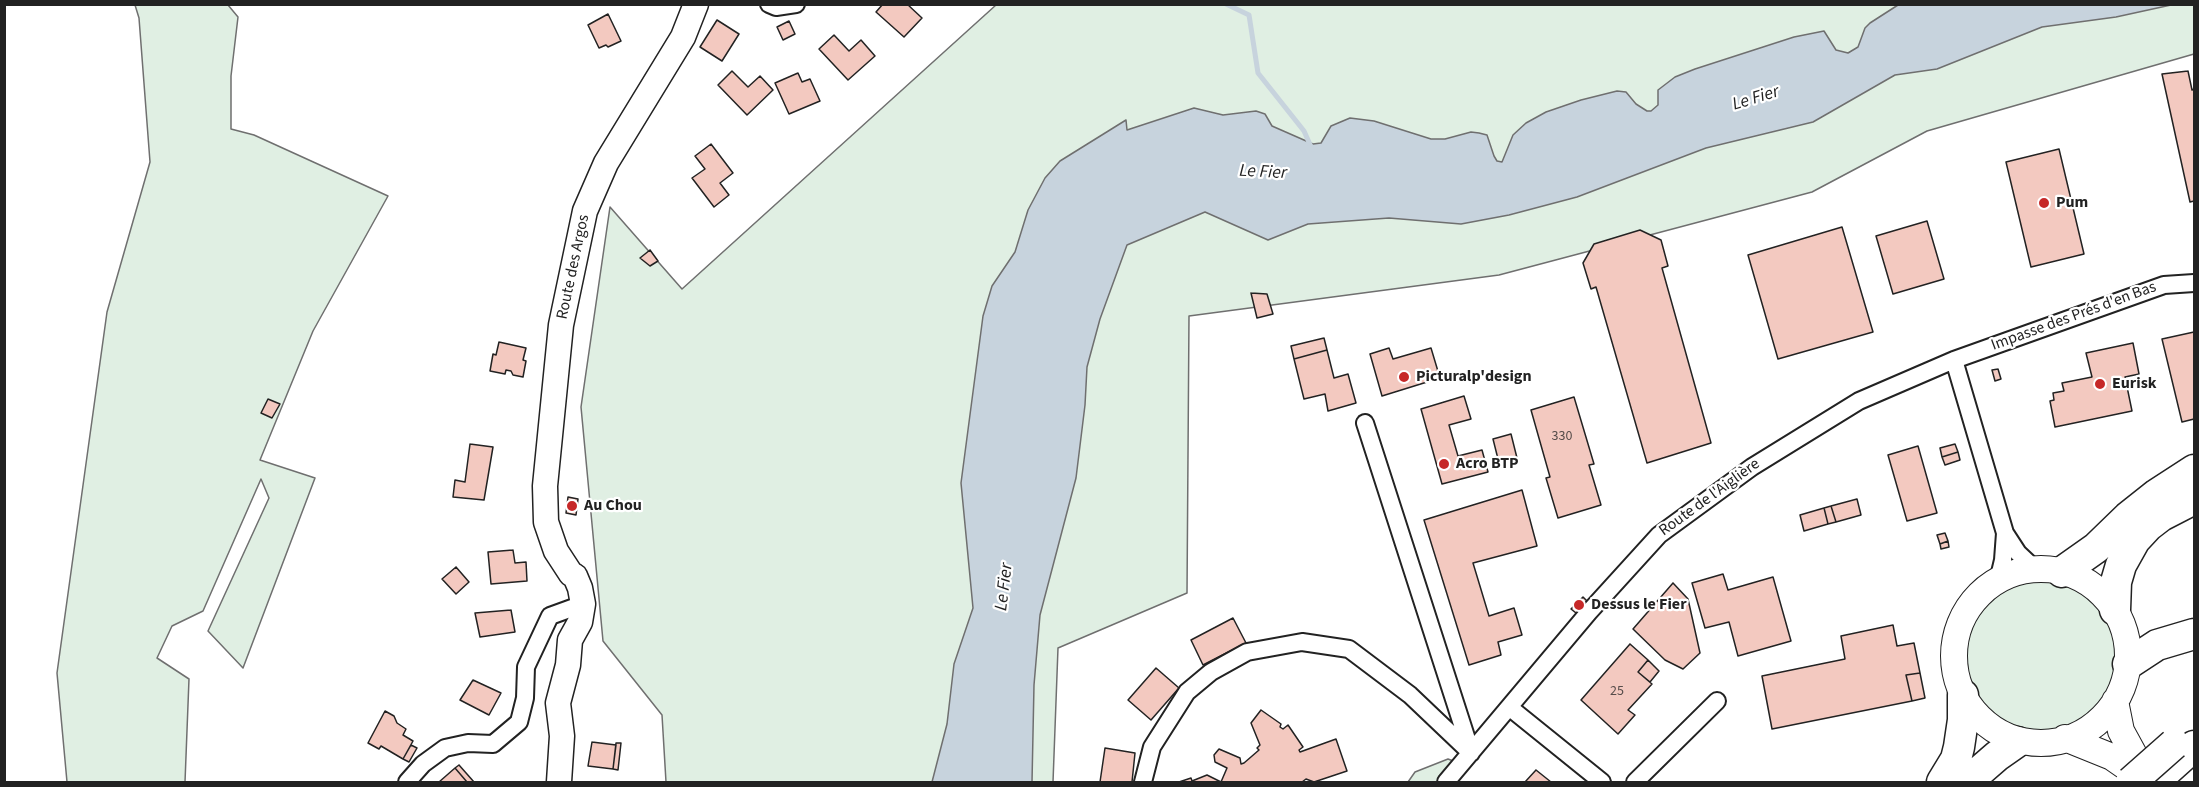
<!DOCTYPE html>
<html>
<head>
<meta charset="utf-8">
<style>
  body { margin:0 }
  #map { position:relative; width:2199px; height:787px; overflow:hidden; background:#fff; font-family:"Source Sans 3",sans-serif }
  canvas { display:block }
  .frame { position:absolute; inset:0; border:6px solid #222; pointer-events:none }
</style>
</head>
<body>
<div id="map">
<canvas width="2199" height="787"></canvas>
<div class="frame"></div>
</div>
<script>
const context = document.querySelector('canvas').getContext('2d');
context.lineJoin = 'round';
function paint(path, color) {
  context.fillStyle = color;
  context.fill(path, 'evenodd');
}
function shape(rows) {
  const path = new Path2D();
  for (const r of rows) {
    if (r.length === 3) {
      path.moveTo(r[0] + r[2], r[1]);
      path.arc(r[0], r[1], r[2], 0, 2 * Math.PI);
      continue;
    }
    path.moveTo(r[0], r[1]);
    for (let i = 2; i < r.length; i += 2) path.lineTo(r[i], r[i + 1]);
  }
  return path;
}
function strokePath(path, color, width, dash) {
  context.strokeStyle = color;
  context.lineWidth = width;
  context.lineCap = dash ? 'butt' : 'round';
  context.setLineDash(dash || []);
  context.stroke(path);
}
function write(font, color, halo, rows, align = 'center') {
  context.font = font + ' "Source Sans 3",sans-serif';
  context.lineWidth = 4.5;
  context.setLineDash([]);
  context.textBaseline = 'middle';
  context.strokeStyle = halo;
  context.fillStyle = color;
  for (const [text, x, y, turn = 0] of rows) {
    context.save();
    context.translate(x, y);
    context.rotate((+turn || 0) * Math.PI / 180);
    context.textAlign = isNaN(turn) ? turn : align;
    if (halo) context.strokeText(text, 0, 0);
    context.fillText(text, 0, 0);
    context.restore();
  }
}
const green = shape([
  [135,5,228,5,238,17,231,76,231,129,254,135,388,196,313,331,260,460,315,478,243,668,208,631,269,498,261,479,203,611,172,626,157,658,189,679,185,782,67,782,57,673,107,312,150,162,139,18,135,5],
  [996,5,2194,5,2194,54,1927,131,1812,192,1499,275,1189,316,1187,593,1058,648,1053,782,666,782,662,715,603,641,581,407,610,207,682,289,996,5],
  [2042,657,76],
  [1448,759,1456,762,1438,782,1408,782,1415,772,1448,759]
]);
paint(green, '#e0efe3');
strokePath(green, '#6f6f6f', 1.5);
const water = shape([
  [1898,5,2171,5,2116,17,2042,27,1937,69,1895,75,1813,122,1706,148,1577,197,1509,215,1461,224,1389,218,1308,224,1268,240,1205,212,1127,245,1100,319,1087,367,1085,405,1076,478,1040,615,1034,685,1032,782,932,782,947,724,954,664,973,608,961,483,983,316,992,286,1015,252,1028,210,1045,178,1060,161,1126,120,1127,130,1194,108,1223,115,1256,111,1265,114,1272,126,1313,144,1321,143,1331,126,1350,118,1374,121,1431,139,1445,139,1471,132,1479,133,1487,135,1494,156,1497,161,1502,162,1513,135,1526,123,1546,112,1581,100,1617,91,1626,92,1636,104,1647,111,1651,111,1658,105,1658,90,1675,77,1695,69,1794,37,1824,31,1836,50,1848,53,1858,47,1865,28,1870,23,1898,5]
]);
paint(water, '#c7d3dd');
strokePath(water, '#6f6f6f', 1.5);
strokePath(shape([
  [1226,4,1249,15,1258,73,1304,131,1312,149]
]), '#c7d3dd', 5);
const building = shape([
  [883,4,907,4,922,18,904,37,876,12,883,4],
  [608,14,621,41,608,47,606,45,599,48,588,25,608,14],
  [717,20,739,34,722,61,700,47,717,20],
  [789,21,795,34,783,40,777,27,789,21],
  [834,35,849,51,861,40,875,56,848,80,819,49,834,35],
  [732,71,748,87,760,76,773,90,747,115,718,85,732,71],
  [2188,71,2192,90,2194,89,2194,201,2190,202,2162,74,2188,71],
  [798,73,802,82,810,79,820,101,789,114,775,83,798,73],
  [711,144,733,173,720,183,729,195,714,207,692,178,705,169,695,156,711,144],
  [2059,149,2084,254,2031,267,2006,162,2059,149],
  [1927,221,1944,279,1893,294,1876,236,1927,221],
  [1842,227,1873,332,1778,359,1748,255,1842,227],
  [1640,230,1661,240,1668,266,1662,268,1711,443,1647,463,1596,287,1591,289,1583,263,1594,244,1640,230],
  [650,250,658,261,650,266,640,258,650,250],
  [1251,293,1267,294,1273,314,1257,318,1251,293],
  [2194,332,2194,419,2182,422,2162,339,2194,332],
  [1324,338,1327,350,1294,359,1291,346,1324,338],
  [499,342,526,348,523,360,526,361,523,377,513,375,511,371,506,370,505,374,490,371,493,354,496,355,499,342],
  [2133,343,2139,374,2125,377,2132,411,2055,427,2050,401,2054,400,2053,393,2064,391,2062,383,2092,377,2086,353,2133,343],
  [1389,348,1393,359,1431,348,1440,378,1382,396,1370,354,1389,348],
  [1327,350,1334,378,1348,374,1356,403,1328,411,1325,394,1304,399,1294,359,1327,350],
  [1998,369,2001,379,1995,381,1992,370,1998,369],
  [1464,396,1471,419,1449,425,1458,456,1482,450,1488,472,1442,484,1421,409,1464,396],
  [1574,397,1594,464,1589,465,1601,505,1558,518,1546,478,1550,477,1531,410,1574,397],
  [268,399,280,404,272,418,261,413,268,399],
  [1511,434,1518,462,1500,467,1493,439,1511,434],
  [470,444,493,447,484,500,453,497,455,480,465,482,470,444],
  [1955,444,1958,452,1942,457,1940,448,1955,444],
  [1918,446,1937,513,1907,521,1888,455,1918,446],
  [1958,452,1960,460,1945,465,1942,457,1958,452],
  [1522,490,1537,546,1473,563,1489,616,1514,608,1522,635,1498,642,1501,655,1469,665,1424,520,1522,490],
  [568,497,578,499,576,515,566,513,568,497],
  [1857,499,1861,515,1836,522,1831,506,1857,499],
  [1831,506,1836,522,1828,524,1824,508,1831,506],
  [1824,508,1828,524,1804,531,1800,515,1824,508],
  [1945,533,1948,541,1940,544,1937,535,1945,533],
  [1948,541,1949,547,1941,549,1940,544,1948,541],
  [513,550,515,563,526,562,527,581,491,584,488,552,513,550],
  [456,567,469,582,456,594,442,579,456,567],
  [1723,574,1728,590,1773,577,1791,641,1738,656,1729,622,1705,628,1692,583,1723,574],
  [1673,583,1688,599,1700,653,1683,669,1665,660,1633,629,1673,583],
  [1583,597,1587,601,1576,613,1571,609,1583,597],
  [511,610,515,632,480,637,475,613,511,610],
  [1233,618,1246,643,1203,665,1191,640,1233,618],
  [1893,625,1897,646,1914,643,1920,673,1906,675,1912,701,1772,729,1762,676,1845,659,1841,636,1893,625],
  [1630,644,1648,660,1638,672,1652,684,1628,710,1635,715,1618,734,1581,700,1630,644],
  [1648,660,1659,671,1650,682,1638,672,1648,660],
  [1156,668,1179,688,1151,720,1128,700,1156,668],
  [1920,673,1925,698,1912,701,1906,675,1920,673],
  [473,680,501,693,489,715,460,700,473,680],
  [1261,710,1281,724,1280,727,1283,729,1288,725,1303,747,1299,750,1300,752,1336,739,1347,771,1314,782,1306,779,1302,782,1179,782,1191,778,1192,781,1207,775,1221,782,1227,768,1215,762,1214,755,1219,749,1240,758,1241,764,1244,763,1259,750,1257,748,1260,745,1251,723,1261,710],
  [385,711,394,716,397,723,406,729,403,735,413,741,403,759,381,746,379,749,368,743,385,711],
  [592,742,616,745,613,769,588,766,592,742],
  [616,743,621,743,618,770,613,769,616,743],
  [411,745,417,748,409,762,403,759,411,745],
  [1105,748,1135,753,1132,782,1100,782,1105,748],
  [459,765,474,782,467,782,455,768,459,765],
  [455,768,467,782,439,782,455,768],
  [1536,770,1551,782,1525,782,1536,770]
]);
paint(building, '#f3c9c0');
strokePath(building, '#222', 1.5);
const street = shape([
  [769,4,776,7,796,4],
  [1954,360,2005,533,2018,553,2035,569],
  [1365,423,1471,752],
  [1998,581,2003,560,2005,533],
  [1509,707,1602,782],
  [407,782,423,764,445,748,468,743,493,744,519,722,525,698,526,667,550,616,583,604],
  [1143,782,1152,747,1187,692,1211,672,1247,652,1302,642,1349,649,1410,695,1471,753],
  [1446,782,1589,612,1659,535,1752,467,1859,401,1954,360,2164,285,2194,283],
  [1635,782,1717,701]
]);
const secondary = shape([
  [559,782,562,736,558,703,568,665,570,640,580,622,583,604,580,588,575,576,571,574,556,551,546,522,545,486,561,325,585,211,606,163,683,37,696,4]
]);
const primary = shape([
  [2041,656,87],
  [2115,701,2121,731,2145,775],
  [2065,738,2112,757,2148,782]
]);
const highway = shape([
  [2062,572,2096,548,2128,517,2157,494,2194,470],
  [2115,610,2116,582,2121,565,2135,540,2148,526,2161,516,2194,499],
  [2128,664,2157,645,2194,634],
  [1942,782,1956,759,1959,747,1963,720,1963,695],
  [1967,782,1997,756,2017,742],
  [2154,782,2194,746]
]);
strokePath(street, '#222', 20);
strokePath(secondary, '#222', 27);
strokePath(primary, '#222', 28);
strokePath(highway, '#222', 33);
strokePath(street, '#fff', 16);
strokePath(secondary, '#fff', 24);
strokePath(primary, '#fff', 26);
strokePath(highway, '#fff', 30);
const highwayBridge = shape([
  [2131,782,2174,744]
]);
strokePath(highwayBridge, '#222', 33, []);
strokePath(highwayBridge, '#fff', 30);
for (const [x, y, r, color] of [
  [2044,203,6,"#c62828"],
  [1404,377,6,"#c62828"],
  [2100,384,6,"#c62828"],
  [1444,464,6,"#c62828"],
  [572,506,6,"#c62828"],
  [1579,605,6,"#c62828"]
]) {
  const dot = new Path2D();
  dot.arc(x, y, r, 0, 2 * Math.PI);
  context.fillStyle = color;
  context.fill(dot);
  strokePath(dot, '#fff', 2);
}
write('14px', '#564c4a', null, [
  ["330",1562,437],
  ["25",1617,692]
]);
write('bold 16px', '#222', '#fff', [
  ["Pum",2056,203],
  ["Picturalp'design",1416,377],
  ["Eurisk",2112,384],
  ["Acro BTP",1456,464],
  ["Au Chou",584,506],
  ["Dessus le Fier",1591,605]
], 'left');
write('16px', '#222', '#fff', [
  ["Route des Argos",574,267,-78],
  ["Impasse des Prés d'en Bas",2074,317,-20],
  ["Route de l'Aiglière",1710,498,-36]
]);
write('italic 18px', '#222', '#fff', [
  ["Le Fier",1756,99,-17],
  ["Le Fier",1263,173,3],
  ["Le Fier",1005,587,-83]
]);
</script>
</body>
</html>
